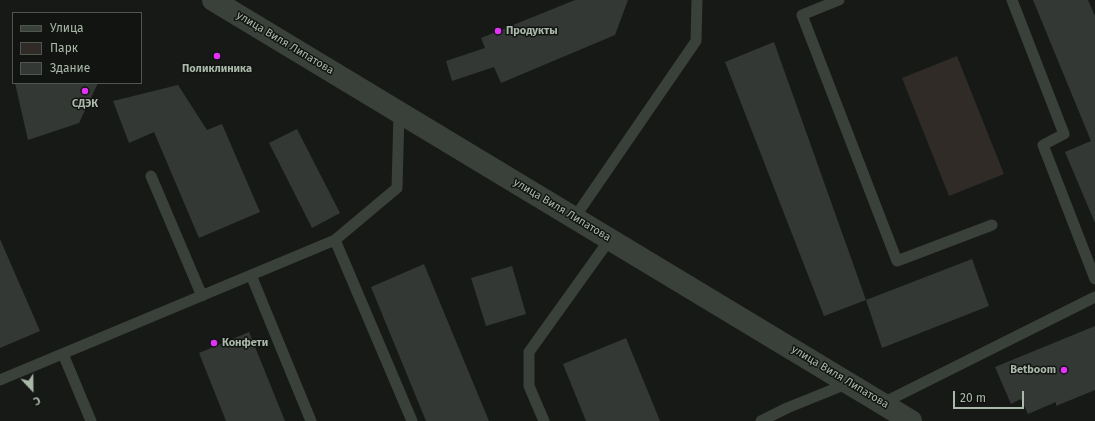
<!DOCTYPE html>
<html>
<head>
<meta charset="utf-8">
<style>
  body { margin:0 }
  #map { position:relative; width:1095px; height:421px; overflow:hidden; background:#171917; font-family:"Fira Sans",sans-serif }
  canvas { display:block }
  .legend { position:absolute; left:12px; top:12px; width:130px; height:72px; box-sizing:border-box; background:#121412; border:1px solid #4f564e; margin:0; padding:5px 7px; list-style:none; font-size:12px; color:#aab9a9 }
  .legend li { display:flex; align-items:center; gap:8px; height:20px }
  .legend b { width:20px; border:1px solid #4f564e }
  .north { position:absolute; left:12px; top:369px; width:40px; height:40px; -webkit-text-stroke:3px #121412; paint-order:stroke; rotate:158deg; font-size:11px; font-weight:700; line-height:16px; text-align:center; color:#aab9a9 }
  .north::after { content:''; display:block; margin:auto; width:14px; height:18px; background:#aab9a9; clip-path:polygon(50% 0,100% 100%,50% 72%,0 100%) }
  .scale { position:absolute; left:953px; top:391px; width:71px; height:18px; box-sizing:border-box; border:2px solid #aab9a9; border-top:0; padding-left:5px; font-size:12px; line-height:14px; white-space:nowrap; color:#aab9a9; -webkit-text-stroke:3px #121412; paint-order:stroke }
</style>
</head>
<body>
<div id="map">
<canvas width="1095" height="421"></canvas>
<ul class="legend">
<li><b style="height:5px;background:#3a403a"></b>Улица</li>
<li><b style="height:11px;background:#312b27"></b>Парк</li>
<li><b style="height:11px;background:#343835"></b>Здание</li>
</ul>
<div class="north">С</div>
<div class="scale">20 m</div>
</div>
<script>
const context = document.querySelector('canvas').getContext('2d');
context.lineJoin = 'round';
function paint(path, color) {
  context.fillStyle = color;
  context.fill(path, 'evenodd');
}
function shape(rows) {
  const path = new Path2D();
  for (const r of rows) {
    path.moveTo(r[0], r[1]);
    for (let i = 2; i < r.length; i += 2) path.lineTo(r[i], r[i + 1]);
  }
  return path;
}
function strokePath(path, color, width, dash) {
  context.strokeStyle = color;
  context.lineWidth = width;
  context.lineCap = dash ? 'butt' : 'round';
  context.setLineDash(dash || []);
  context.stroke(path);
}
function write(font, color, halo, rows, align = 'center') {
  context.font = font + ' "Fira Sans",sans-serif';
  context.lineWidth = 3;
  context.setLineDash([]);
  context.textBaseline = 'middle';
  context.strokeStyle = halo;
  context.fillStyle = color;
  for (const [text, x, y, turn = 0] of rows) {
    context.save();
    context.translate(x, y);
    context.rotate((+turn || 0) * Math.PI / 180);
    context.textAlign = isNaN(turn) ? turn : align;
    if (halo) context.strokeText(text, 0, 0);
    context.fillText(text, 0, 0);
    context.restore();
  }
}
paint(shape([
  [957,56,1004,174,949,196,902,78]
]), '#312b27');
paint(shape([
  [575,0,628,0,615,35,501,83,494,67,452,81,446,61,485,48,481,38],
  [1033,0,1088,0,1095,16,1095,223,1065,152,1091,141],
  [774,42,866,300,824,316,725,62],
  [15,83,98,83,79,123,28,140],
  [178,85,207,130,222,124,260,212,199,238,154,132,129,143,113,101],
  [297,129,340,213,312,228,269,143],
  [0,239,40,331,0,348],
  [972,259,989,306,882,348,866,300],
  [424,264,450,327,489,421,426,421,371,287],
  [512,266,526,314,486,326,471,278],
  [1095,326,1095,390,1056,406,1056,402,1028,414,1021,399,1011,404,995,367],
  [249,332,285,421,226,421,199,353],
  [626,338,660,421,586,421,563,364]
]), '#343835');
strokePath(shape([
  [839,0,802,15,897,261,992,225],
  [1012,0,1064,134,1043,145,1095,279],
  [151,176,202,296],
  [575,217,696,41,697,0],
  [335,240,412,421],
  [251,275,311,421],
  [63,354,91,421],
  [0,380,335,240,397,188,399,112],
  [883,403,1095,297],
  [544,421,529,386,529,352,610,239],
  [761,421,787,408,849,383]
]), '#3a403a', 11);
strokePath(shape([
  [213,0,911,421]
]), '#3a403a', 22);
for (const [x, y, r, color] of [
  [498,31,4,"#e331f7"],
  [217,56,4,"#e331f7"],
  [85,91,4,"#e331f7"],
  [214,343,4,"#e331f7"],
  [1064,370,4,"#e331f7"]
]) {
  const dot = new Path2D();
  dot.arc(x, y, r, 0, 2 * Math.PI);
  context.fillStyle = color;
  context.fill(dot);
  strokePath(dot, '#121412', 1.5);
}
write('bold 11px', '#aab9a9', '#121412', [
  ["Продукты",506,31],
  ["Поликлиника",217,69,"center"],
  ["СДЭК",85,104,"center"],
  ["Конфети",222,343],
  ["Betboom",1056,370,"right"]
], 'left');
write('11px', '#aab9a9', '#121412', [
  ["улица Виля Липатова",285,43,31],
  ["улица Виля Липатова",562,210,31],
  ["улица Виля Липатова",840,377,31]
]);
</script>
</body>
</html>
